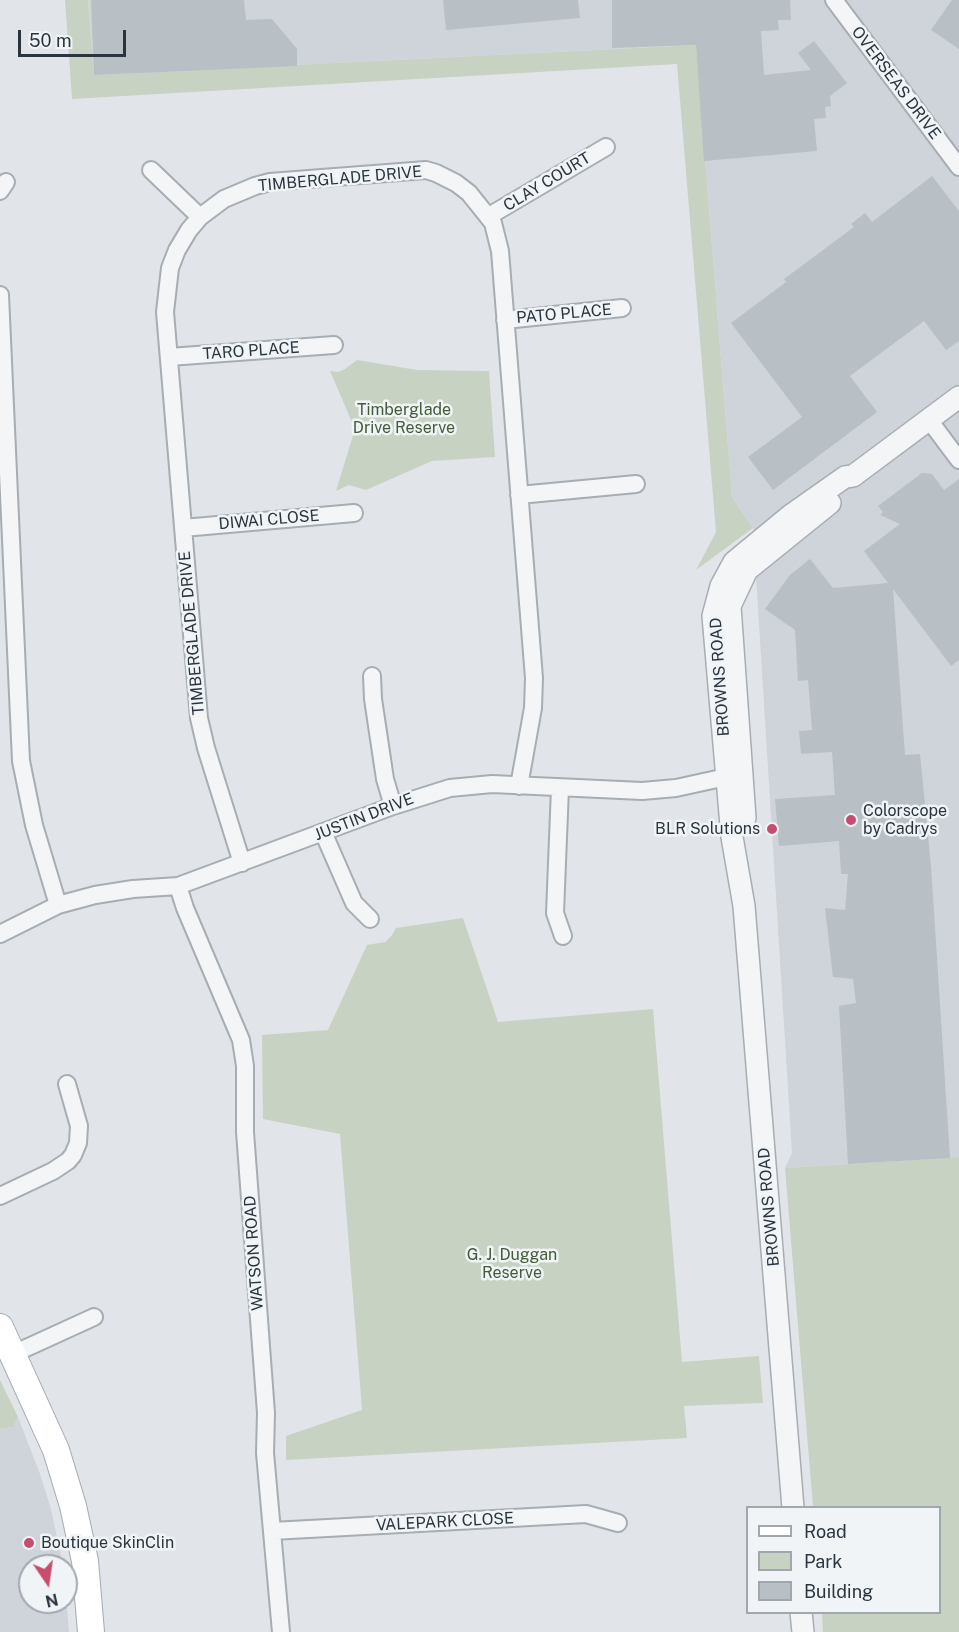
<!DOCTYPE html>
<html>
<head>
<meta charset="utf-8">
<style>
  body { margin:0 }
  #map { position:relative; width:959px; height:1632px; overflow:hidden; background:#e1e5e9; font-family:"Public Sans",sans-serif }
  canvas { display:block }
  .legend { position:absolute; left:746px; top:1506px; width:195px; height:108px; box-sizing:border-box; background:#f0f4f6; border:2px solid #a1a8ad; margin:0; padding:8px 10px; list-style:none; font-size:18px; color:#2a3540 }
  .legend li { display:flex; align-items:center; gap:12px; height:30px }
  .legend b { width:30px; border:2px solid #a1a8ad }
  .north { position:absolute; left:18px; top:1554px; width:60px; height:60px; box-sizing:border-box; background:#f0f4f6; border:2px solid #a1a8ad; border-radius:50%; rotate:167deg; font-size:16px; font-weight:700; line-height:24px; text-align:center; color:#2a3540 }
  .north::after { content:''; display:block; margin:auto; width:21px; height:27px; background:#c74d6f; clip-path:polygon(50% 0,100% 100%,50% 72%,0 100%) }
  .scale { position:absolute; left:18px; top:30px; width:108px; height:27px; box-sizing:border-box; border:3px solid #2a3540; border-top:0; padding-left:8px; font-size:18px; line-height:21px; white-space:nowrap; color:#2a3540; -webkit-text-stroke:4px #f0f4f6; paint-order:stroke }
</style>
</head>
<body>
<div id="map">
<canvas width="959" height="1632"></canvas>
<ul class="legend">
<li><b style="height:8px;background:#fff"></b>Road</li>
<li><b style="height:16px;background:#c8d2c2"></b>Park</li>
<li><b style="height:16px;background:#b8bfc5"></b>Building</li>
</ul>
<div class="north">N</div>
<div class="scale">50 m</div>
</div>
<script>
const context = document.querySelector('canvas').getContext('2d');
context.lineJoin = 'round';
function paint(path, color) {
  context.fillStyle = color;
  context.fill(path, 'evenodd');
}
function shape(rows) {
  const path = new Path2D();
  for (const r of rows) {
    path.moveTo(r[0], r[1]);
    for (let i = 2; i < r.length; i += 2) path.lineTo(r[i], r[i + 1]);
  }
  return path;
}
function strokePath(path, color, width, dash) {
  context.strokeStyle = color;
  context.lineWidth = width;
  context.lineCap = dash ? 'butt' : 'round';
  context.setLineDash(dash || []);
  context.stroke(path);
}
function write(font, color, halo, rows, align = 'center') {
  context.font = font + ' "Public Sans",sans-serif';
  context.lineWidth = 5;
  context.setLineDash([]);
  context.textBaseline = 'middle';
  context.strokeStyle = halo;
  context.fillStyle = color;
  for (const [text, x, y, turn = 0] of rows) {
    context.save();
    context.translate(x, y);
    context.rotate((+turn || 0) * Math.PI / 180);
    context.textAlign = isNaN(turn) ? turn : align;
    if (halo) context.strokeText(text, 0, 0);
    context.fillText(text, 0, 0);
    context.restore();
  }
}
paint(shape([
  [88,0,959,0,959,1157,785,1168,792,1153,753,528,732,497,696,45,94,75],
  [18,1417,40,1474,51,1509,63,1566,30,1566,30,1602,66,1602,66,1594,69,1632,0,1632,0,1429,13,1427]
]), '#cfd4db');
paint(shape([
  [65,0,88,0,94,75,696,45,732,497,753,528,696,570,716,532,677,64,72,99],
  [357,360,417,370,489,371,495,457,432,461,366,490,349,485,336,491,355,429,330,371,338,372,345,369],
  [463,918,498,1022,653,1009,682,1362,759,1356,763,1403,684,1406,687,1438,286,1460,286,1436,362,1410,340,1134,263,1119,262,1035,328,1030,367,945,385,942,392,935,396,928],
  [959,1157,959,1632,823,1632,822,1613,940,1612,940,1508,813,1507,785,1168],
  [0,1380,18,1417,13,1427,0,1429]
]), '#c8d2c2');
paint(shape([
  [91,0,244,0,246,20,272,19,297,49,297,66,94,75],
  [443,0,578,0,580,18,446,30],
  [612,0,790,0,791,20,778,20,779,30,761,31,764,75,811,70,798,53,814,41,847,83,830,96,831,106,825,107,826,118,814,119,817,151,704,161,696,45,612,48],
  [952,0,959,0,959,49,931,30],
  [932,176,959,211,959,341,946,350,924,321,850,376,877,412,773,490,748,457,802,417,731,323,786,282,784,279,854,227,851,224,865,213,872,222],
  [922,473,932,474,944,490,959,479,959,660,951,666,893,589,905,755,920,754,931,866,950,1158,848,1164,839,1006,856,1003,853,979,833,977,825,908,845,910,848,874,841,874,839,841,779,846,775,799,835,795,832,752,801,754,799,731,812,730,808,680,798,681,795,630,765,609,790,575,810,559,833,588,888,583,864,551,900,524,880,515,883,512,878,506]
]), '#b8bfc5');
const minor = shape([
  [834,0,959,167],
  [151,170,200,217],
  [0,191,6,182],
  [489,216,606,147],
  [0,295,21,761,34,825,58,905],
  [505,320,622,308],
  [169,357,334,345],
  [929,420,959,460],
  [519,495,636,484],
  [183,528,354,513],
  [372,676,373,699,385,779,393,806],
  [560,788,555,913,563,936],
  [323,832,354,903,370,919],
  [242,863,206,748,199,718,165,312,170,268,177,250,189,230,200,217,224,199,255,186,270,182,426,170,436,173,456,183,469,193,493,223,500,251,534,678,533,708,519,786],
  [178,886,185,908,241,1040,245,1066,245,1132,266,1413,265,1453,281,1632],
  [0,934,58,905,95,895,133,889,178,886,393,806,450,788,492,784,642,791,676,788,717,779,739,777],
  [0,1196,53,1171,68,1161,73,1155,78,1143,79,1126,67,1084],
  [13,1354,94,1317],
  [272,1531,586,1514,618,1523]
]);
const tertiary = shape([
  [745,818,730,606,747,570,830,503],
  [793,1508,744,906,732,837,713,616,721,586,734,562,791,515,845,477,853,476,959,397],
  [801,1612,803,1632]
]);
const primary = shape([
  [0,1327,56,1450,73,1506,85,1561,91,1632]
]);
strokePath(minor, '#a6adb3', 20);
strokePath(tertiary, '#a6adb3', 24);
strokePath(primary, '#a1abb4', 28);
strokePath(minor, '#f3f5f7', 16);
strokePath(tertiary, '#f3f5f7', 21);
strokePath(primary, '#fff', 26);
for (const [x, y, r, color] of [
  [851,820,6,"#c74d6f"],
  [772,829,6,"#c74d6f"],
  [29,1543,6,"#c74d6f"]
]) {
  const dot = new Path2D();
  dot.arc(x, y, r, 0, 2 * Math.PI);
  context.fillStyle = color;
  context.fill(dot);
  strokePath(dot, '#f0f4f6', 2);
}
write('16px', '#2a3540', '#f0f4f6', [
  ["OVERSEAS DRIVE",896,83,53],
  ["TIMBERGLADE DRIVE",340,179,-5],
  ["CLAY COURT",547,182,-31],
  ["PATO PLACE",564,314,-5],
  ["TARO PLACE",251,351,-4],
  ["DIWAI CLOSE",269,520,-5],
  ["TIMBERGLADE DRIVE",192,633,-95],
  ["BROWNS ROAD",720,677,-94],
  ["JUSTIN DRIVE",364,817,-21],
  ["BROWNS ROAD",769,1207,-95],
  ["WATSON ROAD",254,1253,-94],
  ["VALEPARK CLOSE",445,1522,-3]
]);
write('16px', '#435b38', '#f0f4f6', [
  ["Timberglade",404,410],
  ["Drive Reserve",404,428],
  ["G. J. Duggan",512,1255],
  ["Reserve",512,1273]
]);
write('16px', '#2a3540', '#f0f4f6', [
  ["Colorscope",863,811],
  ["by Cadrys",863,829],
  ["BLR Solutions",760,829,"right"],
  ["Boutique SkinClin",41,1543]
], 'left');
</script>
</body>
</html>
